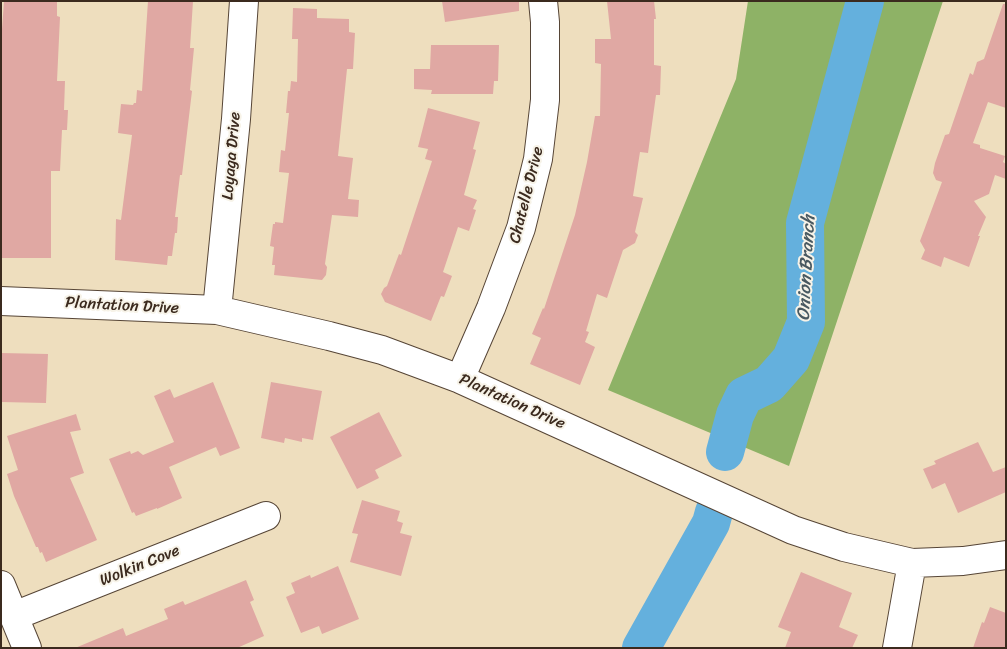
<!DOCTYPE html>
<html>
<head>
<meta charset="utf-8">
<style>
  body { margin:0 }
  #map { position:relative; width:1007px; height:649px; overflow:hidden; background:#eedebe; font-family:Sriracha,sans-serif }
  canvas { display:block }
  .frame { position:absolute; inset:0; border:2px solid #3b2a1e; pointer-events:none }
</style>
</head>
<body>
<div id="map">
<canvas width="1007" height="649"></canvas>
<div class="frame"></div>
</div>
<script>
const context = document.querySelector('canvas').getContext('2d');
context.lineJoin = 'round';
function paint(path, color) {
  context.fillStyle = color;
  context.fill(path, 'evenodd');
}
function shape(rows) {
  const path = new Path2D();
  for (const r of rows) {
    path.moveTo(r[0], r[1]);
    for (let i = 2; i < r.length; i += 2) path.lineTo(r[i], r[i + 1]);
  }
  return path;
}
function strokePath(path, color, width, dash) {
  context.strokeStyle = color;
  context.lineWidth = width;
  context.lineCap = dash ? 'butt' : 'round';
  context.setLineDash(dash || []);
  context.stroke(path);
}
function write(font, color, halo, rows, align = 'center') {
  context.font = font + ' Sriracha,sans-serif';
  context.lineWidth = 4;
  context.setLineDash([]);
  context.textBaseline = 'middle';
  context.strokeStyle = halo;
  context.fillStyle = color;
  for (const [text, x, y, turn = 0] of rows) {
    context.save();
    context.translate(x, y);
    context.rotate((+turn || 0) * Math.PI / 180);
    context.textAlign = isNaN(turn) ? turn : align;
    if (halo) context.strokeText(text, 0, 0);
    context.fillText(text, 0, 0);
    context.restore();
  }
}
paint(shape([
  [748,1,943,1,789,466,608,390,736,79]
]), '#8eb266');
strokePath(shape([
  [725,452,735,415,744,396,769,384,791,359,806,322,805,223,865,1],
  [641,648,711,523,714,512]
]), '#64b0dd', 38);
paint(shape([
  [4,1,57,1,57,16,60,17,57,81,65,81,64,110,68,110,67,130,62,130,60,171,51,171,51,258,2,258,1,43],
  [148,1,193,1,190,48,194,48,190,90,192,91,182,175,180,175,175,217,178,217,177,233,175,233,172,256,168,256,167,265,115,260,116,219,121,220,132,135,118,133,121,104,133,105,134,103,136,103,137,90,142,91],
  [442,1,519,1,519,11,445,22],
  [607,1,654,1,656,19,654,19,654,65,661,66,660,95,656,95,648,153,640,152,633,196,643,198,635,232,638,235,635,243,623,250,607,298,597,294,586,331,589,332,585,342,595,347,580,385,530,364,541,338,532,334,543,308,544,309,575,215,587,162,595,116,600,116,601,64,595,63,595,39,611,39],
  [1003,4,1006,4,1006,108,988,102,973,143,980,145,980,148,1005,156,1003,162,1006,164,1006,179,995,175,989,194,974,201,986,217,978,236,980,236,969,267,944,257,941,267,921,259,925,250,920,241,942,182,936,180,933,173,935,163,945,135,949,134,970,73,973,75,977,62,984,59],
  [293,8,317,9,317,18,349,19,349,32,355,33,353,69,347,69,338,156,353,158,348,199,359,200,358,217,332,215,325,264,327,267,326,275,322,280,274,275,275,265,272,265,274,247,270,246,273,224,275,224,275,222,283,223,289,173,279,172,281,150,285,151,289,113,286,113,288,91,290,91,291,81,297,82,298,39,292,39],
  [431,45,499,45,498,81,494,81,493,94,431,94,432,90,414,89,414,69,430,69],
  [428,108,480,122,473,149,476,150,464,195,477,200,473,209,476,210,469,231,458,227,443,272,452,276,444,297,441,296,431,321,385,302,381,294,384,288,387,286,399,254,401,255,432,161,425,159,428,149,418,147],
  [1,353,48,354,46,403,1,402],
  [213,382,240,448,220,456,216,447,169,467,182,498,157,509,157,508,136,516,134,512,132,513,109,459,130,451,131,454,138,451,143,455,174,442,154,396,170,389,174,398],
  [271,382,322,391,313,440,302,438,302,442,285,438,284,443,261,438],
  [379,412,402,456,375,470,379,478,357,489,330,437],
  [76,414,81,430,70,432,84,473,70,478,97,540,46,562,42,552,40,553,38,547,36,547,14,496,7,474,18,470,7,436],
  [978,442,993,472,1006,467,1006,492,958,513,945,483,932,489,923,469,936,464,934,461],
  [362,500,400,511,397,521,403,523,400,533,412,536,401,576,350,562,358,534,352,533],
  [338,566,359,619,322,634,319,626,301,633,286,597,295,593,291,583,310,575,311,578],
  [801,572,852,593,839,627,858,635,852,648,785,648,791,632,778,627],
  [246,580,254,600,250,602,264,636,237,648,75,648,123,628,126,636,168,619,164,609,183,601,185,605],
  [990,607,1006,613,1006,648,973,648,982,622,984,623]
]), '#e0a8a3');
const minor = shape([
  [1,301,217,310,329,336,382,350,460,379,793,530,844,547,912,563,963,561,1006,555],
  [217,310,236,119,244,1],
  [460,379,491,308,521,228,538,159,545,100,545,22,543,1],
  [1,585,27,648],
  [14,616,266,516],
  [897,648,912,563]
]);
strokePath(minor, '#564536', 30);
strokePath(minor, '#fff', 28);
write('16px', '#3b2a1e', '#f7f3e8', [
  ["Loyaga Drive",232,156,-85],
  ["Chatelle Drive",527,195,-76],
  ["Plantation Drive",122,306,3],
  ["Plantation Drive",512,402,24],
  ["Wolkin Cove",140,566,-22]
]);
write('italic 18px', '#495961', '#f7f3e8', [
  ["Onion Branch",807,268,-87]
]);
</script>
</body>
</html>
